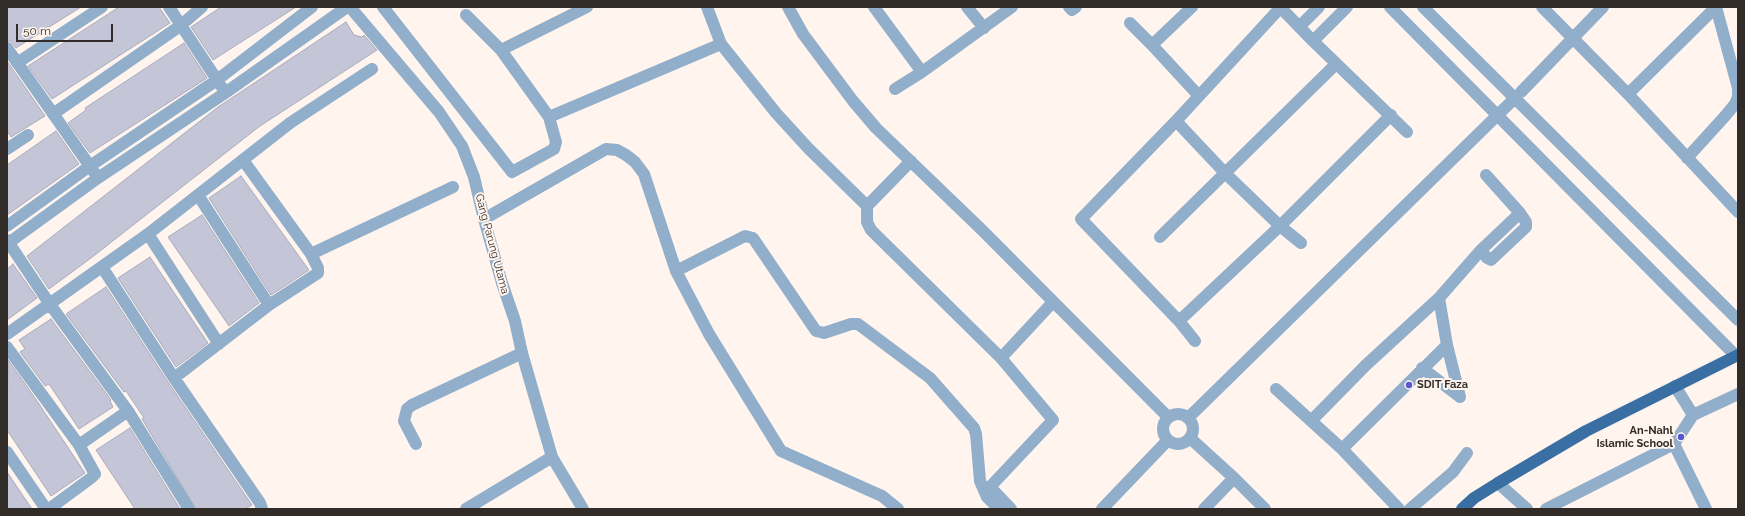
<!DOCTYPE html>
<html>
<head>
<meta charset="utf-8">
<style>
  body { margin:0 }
  #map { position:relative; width:1745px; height:516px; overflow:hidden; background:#fff5ee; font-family:Raleway,sans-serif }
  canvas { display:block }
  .frame { position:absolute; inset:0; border:8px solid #322c28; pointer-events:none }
  .scale { position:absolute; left:16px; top:24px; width:97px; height:18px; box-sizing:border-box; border:2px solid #322c28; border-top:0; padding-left:5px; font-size:12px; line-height:14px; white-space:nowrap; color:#322c28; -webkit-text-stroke:3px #fff5ee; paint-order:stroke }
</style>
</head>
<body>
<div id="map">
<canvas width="1745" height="516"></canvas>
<div class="frame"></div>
<div class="scale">50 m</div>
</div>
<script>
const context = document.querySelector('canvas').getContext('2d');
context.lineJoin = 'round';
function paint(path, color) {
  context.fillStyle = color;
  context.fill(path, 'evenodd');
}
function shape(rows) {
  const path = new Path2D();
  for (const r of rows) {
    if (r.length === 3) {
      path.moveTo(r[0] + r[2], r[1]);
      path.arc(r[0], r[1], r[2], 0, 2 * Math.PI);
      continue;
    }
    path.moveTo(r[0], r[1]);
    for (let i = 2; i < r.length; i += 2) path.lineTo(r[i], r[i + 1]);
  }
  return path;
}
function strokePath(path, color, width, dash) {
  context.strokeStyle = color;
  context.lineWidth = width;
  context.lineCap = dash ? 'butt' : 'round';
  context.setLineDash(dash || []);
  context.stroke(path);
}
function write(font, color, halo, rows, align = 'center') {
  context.font = font + ' Raleway,sans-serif';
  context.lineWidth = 4;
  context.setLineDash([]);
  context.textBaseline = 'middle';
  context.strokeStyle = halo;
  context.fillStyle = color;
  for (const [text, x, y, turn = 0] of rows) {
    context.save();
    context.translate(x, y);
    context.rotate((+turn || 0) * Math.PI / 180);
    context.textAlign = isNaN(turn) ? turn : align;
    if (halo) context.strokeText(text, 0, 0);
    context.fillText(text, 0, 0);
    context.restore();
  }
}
const building = shape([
  [7,7,81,7,16,48,10,41,7,41,7,7],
  [119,7,159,7,170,23,52,99,28,66,119,7],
  [221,7,296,7,213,60,191,27,221,7],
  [346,22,354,35,362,37,364,35,377,50,260,126,91,258,49,289,27,256,218,107,346,22],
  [184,43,207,78,90,153,68,123,86,110,85,108,184,43],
  [7,61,45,116,11,137,7,131,7,61],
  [56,131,79,164,7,215,7,165,56,131],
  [241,176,309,270,271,295,209,198,241,176],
  [202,215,259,303,229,326,168,237,202,215],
  [150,257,208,343,176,367,118,278,150,257],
  [13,264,37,298,7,320,7,269,13,264],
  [106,287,168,382,252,505,245,509,196,509,142,419,144,418,126,391,124,392,66,314,106,287],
  [51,319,111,400,110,401,113,407,79,429,49,384,45,386,20,352,25,349,19,340,51,319],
  [8,360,33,395,85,473,51,496,7,430,8,360],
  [130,428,180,509,135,509,96,450,130,428],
  [7,472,32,509,7,509,7,472]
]);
paint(building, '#c4c5d7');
strokePath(building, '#aaabbc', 1);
strokePath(shape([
  [169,7,221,86],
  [350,7,439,112,462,146,474,177,484,219,502,283,515,321,522,353,552,457,583,509],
  [383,7,512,172,554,149,556,142,549,117,501,50,466,15],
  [707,7,721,44,776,113,808,148,867,206],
  [788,7,803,34,853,101,876,128,982,230,1168,417],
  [874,7,922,72],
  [967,7,984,28],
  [1069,7,1072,10,1076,7],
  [1280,7,1313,41,1407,132],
  [1390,7,1736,356],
  [1423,7,1738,320],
  [1542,7,1628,94,1738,212],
  [1716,7,1738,88,1738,96],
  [1130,23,1152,45,1199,96],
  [1299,27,1319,7],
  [1313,41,1347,7],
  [1152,45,1192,7],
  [7,48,94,172],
  [501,50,587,7],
  [17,63,102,7],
  [895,89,922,72,1012,7],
  [1521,92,1603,7],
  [1628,94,1716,7],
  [53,114,180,26,202,7],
  [549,117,721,44],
  [1176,121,1225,173,1280,226,1301,243],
  [7,149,28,135],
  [1687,158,1726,115,1735,104,1738,97],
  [911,161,867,206,867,222,871,230,1001,358,1053,420,990,487,1011,509],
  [198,195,269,305],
  [484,219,606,149,617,150,626,155,635,162,644,174,676,271,709,334,781,451,882,496,898,509],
  [7,226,90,166,217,80,312,7],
  [148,234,219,344],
  [1160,237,1336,64],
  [7,240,49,303,128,411,189,509],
  [7,244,98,178,225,93,347,7],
  [1481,250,1487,258,1491,260,1526,227,1526,222,1520,213],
  [311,254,453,187],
  [102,267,174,378,260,503,262,509],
  [676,271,745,236,753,238,816,331,824,333,851,324,858,324,930,378,974,428,976,434,980,481,987,497,999,509],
  [1439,298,1447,345,1460,397],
  [1179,321,1280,226,1391,115],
  [7,334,148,234,290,123,372,69],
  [1195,341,1179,321,1081,219,1176,121,1281,7],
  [7,347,79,445,95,474,91,478,49,509],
  [1001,358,1053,302],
  [1422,368,1460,397],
  [174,378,269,305,318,273,318,268,311,254,243,160],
  [1675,386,1693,415,1674,444,1706,509],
  [1276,389,1342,449,1399,509],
  [1178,429,15],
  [1693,415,1738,394],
  [1188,418,1514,99],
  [1312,420,1366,365,1439,298,1481,250,1520,213,1486,175],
  [1190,438,1234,478,1265,509],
  [416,444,404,421,407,409,412,405,522,353],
  [79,445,128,411],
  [1342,449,1447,345],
  [7,452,46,509],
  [1498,483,1527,509],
  [466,509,552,457],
  [1102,509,1168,440],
  [1204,509,1234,478],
  [1410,509,1453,472,1467,453],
  [1546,509,1674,444]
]), '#91aecb', 12);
strokePath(shape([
  [1462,509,1474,498,1498,483,1586,431,1738,355]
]), '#396fa3', 12);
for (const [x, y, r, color] of [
  [1409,385,4,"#5b57cf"],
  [1681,437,4,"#5b57cf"]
]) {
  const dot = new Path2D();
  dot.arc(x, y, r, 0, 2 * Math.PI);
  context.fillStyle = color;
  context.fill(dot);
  strokePath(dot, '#fff5ee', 1.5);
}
write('11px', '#322c28', '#fff5ee', [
  ["Gang Parung Utama",492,244,75]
]);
write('bold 11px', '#322c28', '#fff5ee', [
  ["SDIT Faza",1417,385],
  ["An-Nahl",1673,431,"right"],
  ["Islamic School",1673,444,"right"]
], 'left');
</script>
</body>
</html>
